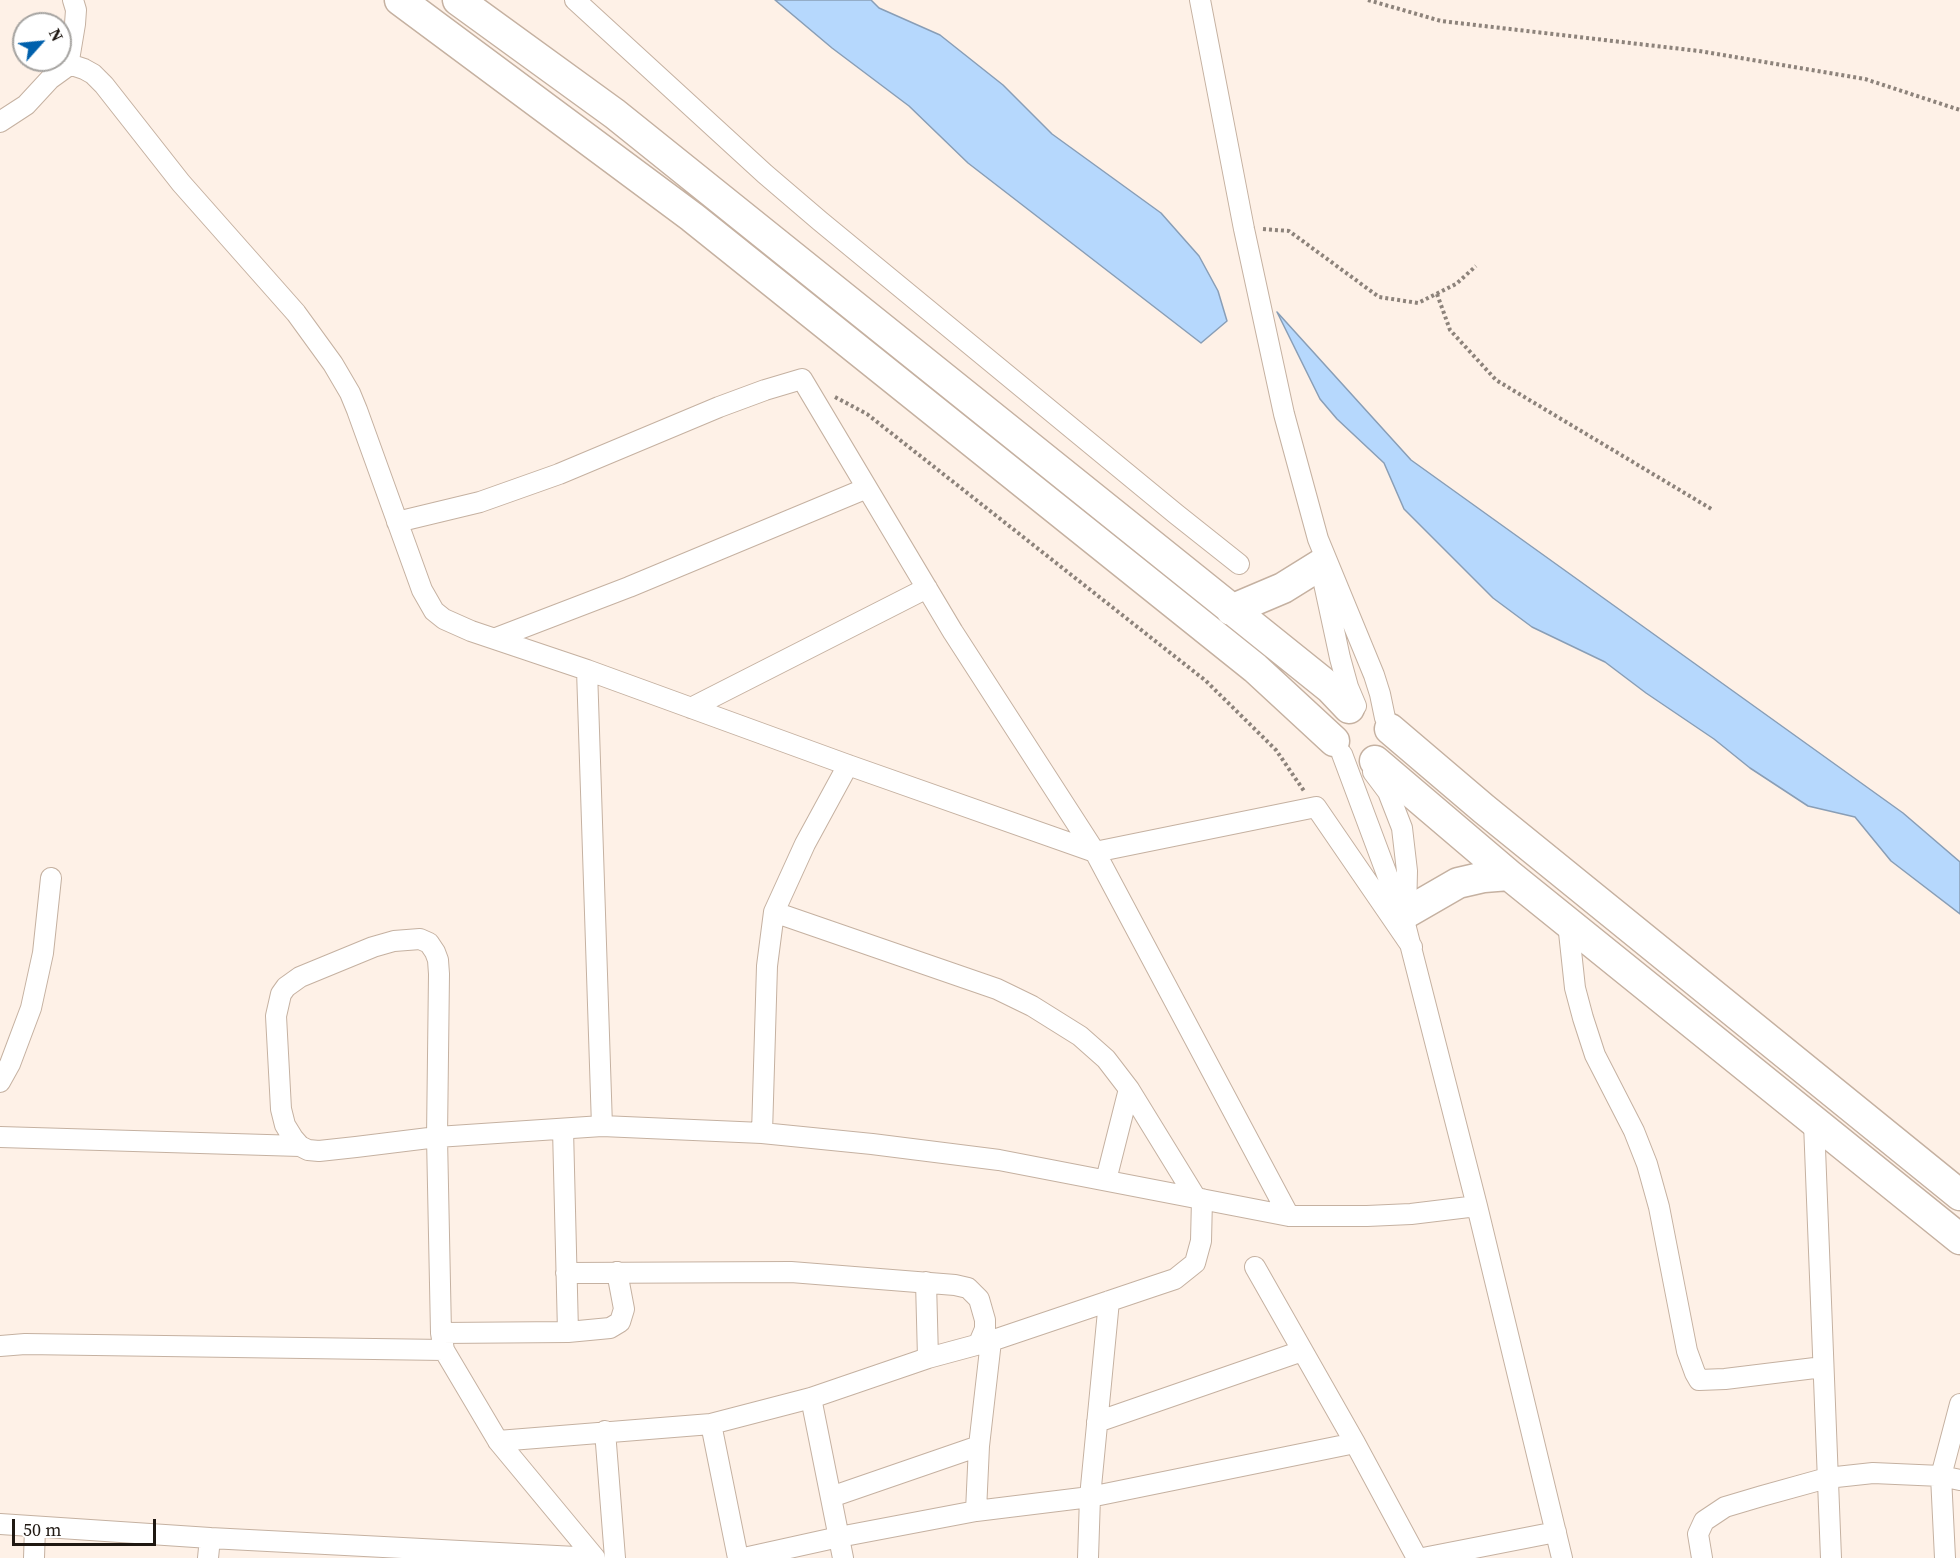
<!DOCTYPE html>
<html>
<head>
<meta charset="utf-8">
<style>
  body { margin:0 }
  #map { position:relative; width:1960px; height:1558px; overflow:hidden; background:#fef1e7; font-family:"Source Serif 4",serif }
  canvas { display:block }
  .north { position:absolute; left:12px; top:12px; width:60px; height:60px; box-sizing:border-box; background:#fff; border:2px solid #a5a3a0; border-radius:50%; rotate:63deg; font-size:16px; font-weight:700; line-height:24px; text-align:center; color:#1f1812 }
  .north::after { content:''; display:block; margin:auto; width:21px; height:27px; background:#0060ac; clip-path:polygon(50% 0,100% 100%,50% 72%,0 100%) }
  .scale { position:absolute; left:12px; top:1519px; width:144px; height:27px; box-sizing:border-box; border:3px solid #1f1812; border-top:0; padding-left:8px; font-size:18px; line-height:21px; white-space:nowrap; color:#1f1812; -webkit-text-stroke:4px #fff; paint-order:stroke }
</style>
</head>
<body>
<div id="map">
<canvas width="1960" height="1558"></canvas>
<div class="north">N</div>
<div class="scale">50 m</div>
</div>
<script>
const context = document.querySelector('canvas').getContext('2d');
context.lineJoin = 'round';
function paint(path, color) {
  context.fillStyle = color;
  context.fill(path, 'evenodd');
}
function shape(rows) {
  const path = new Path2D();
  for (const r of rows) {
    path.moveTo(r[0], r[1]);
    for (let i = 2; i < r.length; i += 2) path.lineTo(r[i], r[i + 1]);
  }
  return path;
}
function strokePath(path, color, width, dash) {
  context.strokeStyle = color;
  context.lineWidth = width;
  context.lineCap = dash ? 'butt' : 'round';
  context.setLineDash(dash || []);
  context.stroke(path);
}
const water = shape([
  [775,0,871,0,879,8,940,35,1003,85,1052,134,1161,213,1199,256,1218,291,1227,321,1201,343,968,163,909,106,832,48,775,0],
  [1277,312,1411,460,1903,813,1960,862,1960,914,1891,861,1855,817,1808,806,1750,768,1714,739,1646,693,1605,662,1532,627,1493,598,1404,509,1384,463,1337,419,1320,399,1277,312]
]);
paint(water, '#b6d8fd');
strokePath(water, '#899eb6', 1.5);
const minor = shape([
  [575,0,765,174,820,221,1176,514,1239,564],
  [1200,0,1244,229,1284,414,1318,539,1374,675,1380,694,1385,718],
  [68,66,75,24,76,10,73,0],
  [0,122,26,105,50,79,68,66,75,66,84,69,93,74,104,85,181,183,296,313,333,364,350,393,357,410,422,590,434,611,444,619,471,631,587,670,848,765,1095,852,1316,807,1412,947],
  [397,522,480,502,559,474,719,407,765,390,802,379,953,632,1095,852,1289,1216],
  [1320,565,1340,658,1348,687,1356,706],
  [496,638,629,587,867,488],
  [587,670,602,1126],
  [691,708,927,588],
  [1342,754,1404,920,1477,1206,1562,1558],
  [1373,772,1388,792,1402,828,1407,871,1406,914],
  [774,912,997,989,1032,1006,1080,1036,1106,1059,1129,1089,1196,1198],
  [1568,923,1575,988,1583,1018,1595,1055,1634,1131,1647,1164,1659,1207,1687,1351,1695,1373,1699,1380,1725,1379,1823,1367],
  [0,1082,10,1064,31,1008,43,953,51,878],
  [1814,1123,1831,1558],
  [563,1129,568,1332],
  [762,1133,767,966,774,912,805,844,848,765],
  [0,1137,300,1146],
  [1106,1180,1129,1089],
  [1255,1267,1355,1443,1417,1558],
  [566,1273,791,1272,955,1285,968,1288,979,1299,985,1320,985,1329,979,1343],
  [926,1282,928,1358],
  [441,1333,568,1332,610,1328,620,1322,624,1309,617,1272],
  [0,1346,25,1344,444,1350],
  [811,1398,843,1558],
  [1097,1422,1302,1351],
  [711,1424,738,1558],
  [605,1431,615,1558],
  [498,1441,711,1424,811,1398,928,1358,991,1341,1154,1286,1175,1279,1195,1263,1201,1241,1202,1199],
  [831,1497,979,1446],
  [976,1511,979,1446,991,1341],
  [0,1524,210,1538,595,1558],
  [34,1558,35,1528],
  [208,1558,210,1538],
  [595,1558,498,1441,444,1350,441,1333,437,1137,439,974,438,960,435,952,429,943,420,939,394,941,373,947,300,977,286,987,281,994,276,1016,281,1109,285,1125,293,1138,300,1146,308,1150,319,1151,356,1147,437,1137,602,1126,762,1133,872,1144,999,1160,1289,1216,1367,1216,1411,1214,1477,1206],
  [744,1558,839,1537,976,1511,1090,1497,1355,1443],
  [1088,1558,1090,1497,1109,1301],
  [1423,1558,1556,1532],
  [1702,1558,1698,1534,1704,1521,1725,1507,1762,1496,1827,1478,1873,1473,1941,1476,1960,1480],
  [1945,1558,1941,1476,1960,1404]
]);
const primary = shape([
  [400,0,692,217,1255,668,1334,741],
  [458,0,615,114,1330,688,1349,708],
  [1231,610,1283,588,1320,565],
  [1390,729,1484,809,1960,1195],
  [1375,761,1509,875,1960,1239],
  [1406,913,1458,883,1484,877,1509,875]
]);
strokePath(minor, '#c5b1a1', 22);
strokePath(primary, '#c5b1a1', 33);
strokePath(shape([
  [1368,0,1441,21,1699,51,1865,79,1960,110],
  [1263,229,1289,231,1379,297,1418,303,1456,284,1476,266],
  [1437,294,1450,330,1496,380,1713,510],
  [835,397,867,414,1206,681,1276,750,1304,791]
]), '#8d837b', 4, [3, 3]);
strokePath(minor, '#fff', 20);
strokePath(primary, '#fff', 30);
</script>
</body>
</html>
